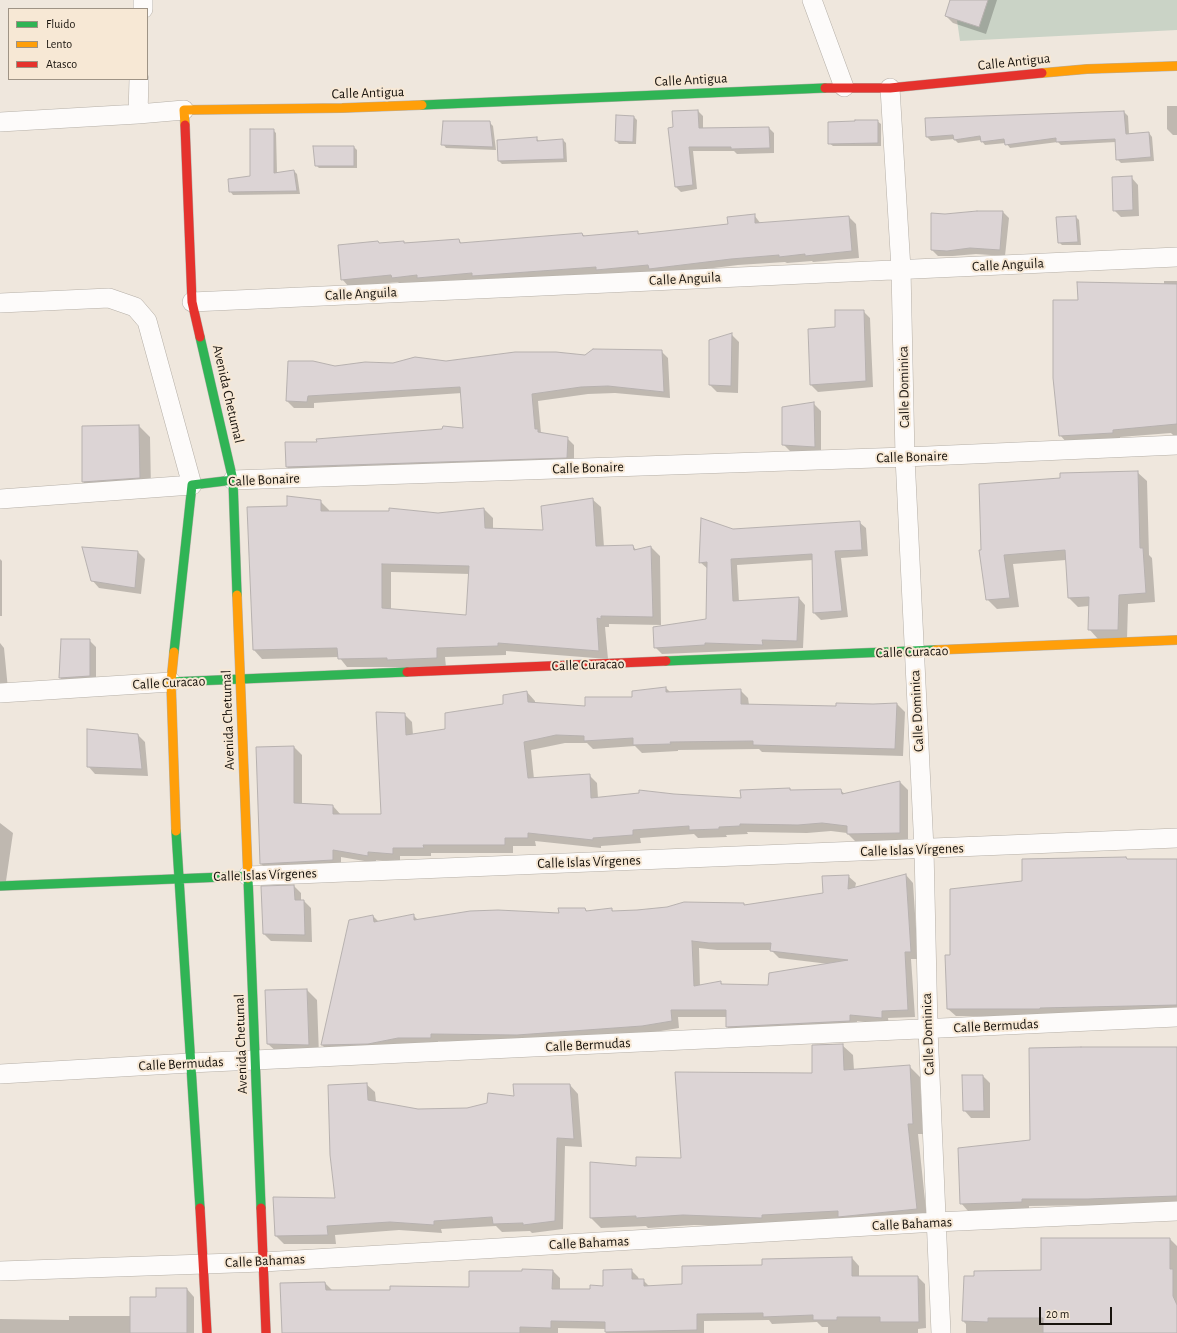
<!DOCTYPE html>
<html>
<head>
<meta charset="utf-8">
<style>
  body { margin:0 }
  #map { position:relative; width:1177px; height:1333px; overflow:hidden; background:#efe7dd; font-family:"Alegreya Sans",sans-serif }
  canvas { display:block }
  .legend { position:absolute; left:8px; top:8px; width:140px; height:72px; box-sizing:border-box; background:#f7e8d5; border:1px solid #9e9385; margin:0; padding:5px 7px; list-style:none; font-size:12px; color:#19140e }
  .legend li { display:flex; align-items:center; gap:8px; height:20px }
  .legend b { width:20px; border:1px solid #9e9385 }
  .scale { position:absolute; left:1039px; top:1307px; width:73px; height:18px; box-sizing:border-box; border:2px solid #19140e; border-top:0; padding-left:5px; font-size:12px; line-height:14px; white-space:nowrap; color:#19140e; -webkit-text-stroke:3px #f7e8d5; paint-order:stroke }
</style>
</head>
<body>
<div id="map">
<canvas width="1177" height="1333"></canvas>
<ul class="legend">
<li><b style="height:5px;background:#30b455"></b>Fluido</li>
<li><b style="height:5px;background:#ff9f0a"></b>Lento</li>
<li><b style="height:5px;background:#e5322d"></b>Atasco</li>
</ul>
<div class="scale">20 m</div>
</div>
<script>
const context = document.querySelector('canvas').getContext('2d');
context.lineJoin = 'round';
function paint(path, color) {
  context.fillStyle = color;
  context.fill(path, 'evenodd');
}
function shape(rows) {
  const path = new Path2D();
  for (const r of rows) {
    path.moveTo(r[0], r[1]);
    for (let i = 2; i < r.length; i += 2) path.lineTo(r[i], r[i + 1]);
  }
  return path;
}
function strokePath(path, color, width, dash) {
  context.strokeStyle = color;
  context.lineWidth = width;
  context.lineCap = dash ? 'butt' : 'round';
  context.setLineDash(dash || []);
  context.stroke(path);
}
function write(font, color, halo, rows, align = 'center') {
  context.font = font + ' "Alegreya Sans",sans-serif';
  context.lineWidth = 4;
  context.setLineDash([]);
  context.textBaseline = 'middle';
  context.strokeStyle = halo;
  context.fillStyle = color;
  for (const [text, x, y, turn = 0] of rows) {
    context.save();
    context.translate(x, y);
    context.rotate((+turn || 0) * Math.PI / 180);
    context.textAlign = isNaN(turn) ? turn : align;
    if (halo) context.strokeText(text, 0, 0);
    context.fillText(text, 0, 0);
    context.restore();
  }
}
paint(shape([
  [954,0,1177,0,1177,30,960,41]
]), '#cad3c6');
paint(shape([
  [951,0,997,0,986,34,953,23,946,16],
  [1167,106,1177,106,1177,135,1173,135,1167,129],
  [698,111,703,116,703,129,769,128,774,133,774,153,737,154,734,151,693,151,697,189,681,192,676,187,669,128,674,128,673,112],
  [1124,112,1128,116,1129,134,1149,133,1152,137,1154,161,1121,163,1117,159,1116,142,1061,145,1058,142,1010,148,1006,143,985,145,981,140,958,143,954,139,931,141,927,137],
  [634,117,637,120,636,144,619,144,616,141],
  [877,121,881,124,881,146,833,146,829,143],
  [489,122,493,126,496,150,446,148,443,144],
  [273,130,276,133,277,173,294,171,297,174,300,194,233,195,230,191,251,177],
  [536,138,540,142,563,140,566,143,567,162,502,164,499,161,498,141],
  [354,147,357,150,357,168,319,168,316,165],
  [1131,177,1138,185,1139,216,1121,217,1114,210],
  [1003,212,1009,218,1005,256,976,254,953,256,938,256,932,250,945,215],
  [754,215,761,224,849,217,856,224,859,258,813,262,812,261,787,263,785,262,738,265,657,275,604,276,601,274,480,283,400,284,398,282,349,287,342,279,380,244,459,240,462,244,582,234,585,236,637,232,640,235,729,224],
  [1076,217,1079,220,1081,245,1062,245,1059,242],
  [1164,281,1177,281,1177,435,1173,435,1171,433,1120,437,1120,440,1067,443,1060,435,1079,301,1164,284],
  [863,311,870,318,873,387,818,392,811,385,837,328],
  [732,335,739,342,738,393,717,392,710,385],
  [661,351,668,358,670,398,615,393,588,394,538,401,541,433,567,438,574,445,574,464,293,474,287,467,318,443,464,429,462,393,314,403,314,408,294,408,287,401,335,367,586,356],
  [814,404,821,411,821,454,790,451,783,444],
  [139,426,150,437,151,488,93,492,83,482],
  [1137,472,1147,481,1149,555,1152,558,1155,602,1128,604,1127,639,1098,639,1089,629,1089,606,1078,607,1069,598,1066,560,1013,564,1019,607,997,609,987,599,981,551],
  [592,499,601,507,604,547,633,546,636,550,651,547,660,556,661,625,609,624,609,627,605,627,608,659,506,651,506,655,445,657,446,667,347,667,339,657,262,659,254,650,288,507,320,501,329,510,329,512,438,514,484,509,493,518,493,529,544,531],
  [391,572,470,574,467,616,391,610],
  [859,522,866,528,868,556,841,558,848,617,821,620,814,613,813,560,737,565,739,602,799,598,805,605,803,648,662,654,655,647,707,620,708,569,700,562,732,530],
  [138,552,145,559,141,594,99,588,92,580],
  [0,559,2,561,2,616,0,616],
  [89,640,96,647,96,683,67,685,60,678],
  [0,643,4,648,8,689,0,690],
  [666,688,670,692,740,690,748,698,749,705,837,707,897,704,905,712,903,756,762,752,759,749,678,750,678,751,642,753,635,746,593,749,587,743,565,743,531,750,534,779,589,775,597,783,598,798,674,795,743,799,790,789,792,791,840,790,845,794,900,782,908,790,908,840,856,842,847,833,831,831,807,833,747,832,748,834,726,835,727,837,698,838,694,834,640,838,641,843,601,846,601,848,535,841,536,846,513,846,513,853,431,853,431,856,400,856,400,862,376,860,376,863,341,857,341,868,270,872,261,864,257,748,294,747,302,755,302,805,333,806,341,815,382,815,404,714,412,722,413,735,446,730,504,705,527,692,535,701,535,704,586,707,633,698],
  [138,735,145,742,148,776,95,774,88,766],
  [0,823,13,833,6,881,0,884],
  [1126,858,1128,860,1177,860,1177,1012,1048,1017,956,1016,948,1009,951,956,1023,882],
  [906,875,913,883,918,959,911,959,915,1017,888,1018,889,1025,857,1021,857,1028,734,1034,727,1027,727,1017,678,1017,679,1028,649,1033,525,1042,438,1041,438,1045,329,1052,322,1045,350,921,373,916,379,922,413,915,418,920,560,914,585,909,588,912,611,909,614,912,743,904,745,905,824,894,848,876,856,883,855,888],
  [699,948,717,950,771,950,779,958,829,964,769,987,723,985,721,983,700,986],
  [294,886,301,893,301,901,304,901,311,908,312,942,271,941,264,934],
  [307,990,317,1000,319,1055,279,1054,268,1044],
  [842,1045,853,1055,854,1070,909,1066,920,1077,923,1134,918,1134,927,1219,772,1228,694,1225,648,1228,646,1226,601,1228,591,1218,637,1167,682,1159,813,1074],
  [1177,1048,1177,1204,1029,1206,1029,1209,968,1211,961,1203,1031,1141],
  [983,1076,990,1083,990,1118,971,1118,964,1110],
  [366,1084,375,1092,376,1102,418,1110,467,1109,570,1085,578,1094,582,1147,565,1146,563,1229,532,1233,530,1231,502,1232,496,1226,441,1229,442,1233,399,1230,335,1235,336,1244,284,1244,276,1236,336,1199],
  [1170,1239,1177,1246,1177,1333,966,1333,966,1324,963,1321,1042,1271],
  [852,1258,859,1266,859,1277,918,1277,925,1284,926,1328,918,1329,918,1333,828,1333,828,1327,822,1327,817,1322,772,1324,769,1320,704,1321,704,1333,606,1333,606,1329,558,1328,558,1333,283,1333,325,1283,332,1290,391,1291,470,1288,553,1271,560,1278,560,1290,591,1290,604,1287,631,1270,638,1277,639,1280,643,1280,650,1287,683,1285,763,1266],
  [187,1289,194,1297,194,1333,0,1333,0,1319,69,1320,69,1316,131,1316,157,1298]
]), '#0003');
const building = shape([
  [950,0,988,0,979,27,945,16,950,0],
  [698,110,699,128,769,127,770,148,731,149,731,147,689,147,693,185,675,187,668,128,673,127,672,111,698,110],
  [1124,111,1126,134,1149,132,1151,157,1116,160,1115,139,1056,142,1056,138,1005,145,1004,139,981,142,980,136,954,140,953,135,926,137,925,118,1124,111],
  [616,115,634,116,633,142,615,141,616,115],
  [855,120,878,120,878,143,828,144,828,122,855,121,855,120],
  [443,121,490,121,493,147,441,145,443,121],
  [250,129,274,129,274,173,294,170,297,191,229,192,228,179,250,176,250,129],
  [537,137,537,141,563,139,564,159,498,161,497,140,537,137],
  [313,146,354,146,354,166,315,166,313,146],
  [1132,176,1133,210,1113,211,1112,177,1132,176],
  [977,211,1003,211,1000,250,970,248,947,251,931,250,931,213,945,214,977,211],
  [755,214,755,223,849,216,852,251,805,256,805,254,779,257,779,255,731,259,649,269,648,265,596,270,596,267,472,276,472,273,417,278,417,275,392,278,391,275,341,280,338,245,378,241,379,243,404,241,404,243,459,239,460,243,582,233,583,236,638,231,638,234,728,224,727,217,755,214],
  [1076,216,1078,242,1058,243,1056,217,1076,216],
  [1077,282,1177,284,1177,424,1113,430,1113,433,1059,436,1053,378,1053,300,1078,300,1077,282],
  [835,310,864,310,866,381,810,385,808,329,835,327,835,310],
  [732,333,731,386,709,385,709,340,732,333],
  [593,349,662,350,664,392,608,386,581,387,532,394,535,429,538,429,538,432,568,437,567,458,286,467,285,442,317,442,316,439,442,429,443,426,463,428,460,387,308,396,307,402,286,401,288,361,313,361,335,366,365,362,393,363,415,357,446,361,515,352,556,352,585,355,593,349],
  [814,402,815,447,782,445,782,407,814,402],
  [139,425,140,478,82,482,82,426,139,425],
  [1138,471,1140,548,1143,548,1146,593,1119,595,1118,630,1088,630,1089,597,1068,598,1065,550,1004,555,1010,598,986,600,979,550,981,550,979,484,1060,478,1060,473,1138,471],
  [287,496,321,500,321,511,389,511,389,508,438,513,484,508,485,528,543,530,541,506,593,498,596,546,633,545,634,550,651,546,653,617,601,616,601,619,597,618,599,651,498,643,498,646,437,648,437,658,387,660,387,658,338,659,337,648,253,650,247,507,287,506,287,496],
  [382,564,469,566,466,615,382,608,382,564],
  [701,518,733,529,860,521,862,550,835,551,842,611,813,613,812,554,731,559,733,601,799,597,797,641,762,640,763,645,705,643,705,645,654,648,653,627,706,619,707,562,699,563,701,518],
  [82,547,138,551,135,588,91,581,82,547],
  [61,639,90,639,90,676,59,678,61,639],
  [666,687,666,692,741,689,741,704,836,706,836,703,873,704,897,703,895,749,753,745,753,741,670,742,671,744,633,745,633,738,584,741,584,736,556,735,524,742,528,778,590,774,591,798,639,793,639,790,674,794,741,798,740,790,790,788,790,790,841,789,842,794,900,781,900,833,847,834,847,826,822,823,798,825,740,824,740,826,719,827,719,829,689,830,689,826,633,830,633,835,593,838,593,840,528,833,528,838,505,838,505,845,423,845,424,848,393,848,393,854,368,852,368,856,333,850,333,860,260,864,256,747,294,746,294,803,333,805,333,814,381,814,376,712,405,713,406,735,445,729,445,713,503,704,503,695,527,691,528,702,585,706,585,697,632,697,632,691,666,687],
  [87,729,138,734,142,769,87,767,87,729],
  [1126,857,1127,859,1177,859,1177,1005,1040,1008,1040,1009,947,1009,945,955,950,955,950,889,1022,881,1022,859,1126,857],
  [906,874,911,952,905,952,908,1010,882,1011,882,1018,850,1015,850,1021,726,1027,726,1010,671,1010,672,1021,642,1026,517,1035,431,1034,431,1038,398,1038,368,1044,321,1045,349,920,373,915,374,922,414,914,414,920,470,911,498,910,559,913,558,908,585,908,586,911,612,908,612,911,637,910,667,907,684,902,744,903,744,905,823,893,822,876,849,875,848,889,906,874],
  [692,941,709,943,771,943,770,951,848,960,769,973,768,985,721,984,721,981,694,986,692,941],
  [294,885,295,900,304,900,305,935,263,934,261,886,294,885],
  [307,989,309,1045,267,1044,265,990,307,989],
  [843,1044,844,1070,910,1065,913,1124,908,1124,917,1209,838,1217,838,1211,762,1215,762,1218,683,1215,636,1218,636,1216,590,1218,590,1162,636,1166,636,1157,681,1158,675,1072,812,1073,812,1045,843,1044],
  [1081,1047,1177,1047,1177,1196,1088,1199,1022,1199,1022,1202,960,1204,958,1148,1030,1140,1029,1048,1081,1047],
  [962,1075,983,1075,984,1111,963,1111,962,1075],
  [367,1083,368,1100,418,1109,467,1108,487,1103,488,1093,514,1096,513,1084,570,1084,574,1139,557,1138,555,1221,523,1225,523,1223,493,1224,492,1217,434,1221,434,1225,390,1222,327,1226,328,1235,275,1236,273,1197,335,1198,330,1155,328,1085,367,1083],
  [1041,1238,1170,1238,1170,1269,1173,1269,1173,1296,1177,1305,1177,1333,1043,1333,1043,1318,988,1318,988,1322,962,1321,964,1276,974,1276,974,1271,1041,1270,1041,1238],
  [852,1257,852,1276,918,1276,919,1322,880,1322,880,1317,837,1317,837,1320,813,1320,813,1315,763,1317,763,1313,697,1314,697,1330,605,1332,605,1322,551,1321,551,1328,520,1327,520,1333,282,1333,280,1283,325,1282,326,1290,390,1290,390,1286,469,1287,469,1271,522,1271,522,1269,553,1270,552,1289,590,1289,590,1285,603,1286,603,1270,632,1269,632,1279,644,1279,644,1286,682,1284,682,1266,762,1265,762,1259,852,1257],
  [156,1288,187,1288,187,1333,130,1333,130,1297,156,1297,156,1288]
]);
paint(building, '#dcd4d5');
strokePath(building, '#b7b1af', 1);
const street = shape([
  [812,0,844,87],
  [143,9,143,0],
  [139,79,138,114,184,110],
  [890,88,901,269,905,457,924,849,928,1029,941,1333],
  [0,122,138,114],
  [192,302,1177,257],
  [0,303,109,298,135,307,147,321,192,485,0,499],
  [233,480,905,457,1177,445],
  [0,693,171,682],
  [248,876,1177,838],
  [0,1074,190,1063,1177,1017],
  [0,1271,263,1262,936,1222,1177,1211]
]);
const fast = shape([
  [422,105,825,88],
  [200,337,233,480,237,595],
  [174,652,192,485,233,480],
  [666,661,935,650],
  [171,682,407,672],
  [176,831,200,1208],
  [248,878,261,1208],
  [0,886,248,876]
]);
const slow = shape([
  [1042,73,1087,69,1177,66],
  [185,125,184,110,342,108,422,105],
  [237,595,248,878],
  [935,650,1177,640],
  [174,652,171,682,176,831]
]);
const jam = shape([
  [825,88,890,88,1042,73],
  [185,125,192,302,200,337],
  [407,672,666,661],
  [200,1208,207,1333],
  [261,1208,266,1333]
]);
strokePath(street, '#b5afa7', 20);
strokePath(fast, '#b5afa7', 10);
strokePath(slow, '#b5afa7', 10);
strokePath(jam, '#b5afa7', 10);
strokePath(street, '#fdfbfa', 19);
strokePath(fast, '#30b455', 9);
strokePath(slow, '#ff9f0a', 9);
strokePath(jam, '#e5322d', 9);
write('14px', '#19140e', '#f7e8d5', [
  ["Calle Antigua",1014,62,-6],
  ["Calle Antigua",691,80,-3],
  ["Calle Antigua",368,93,-2],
  ["Calle Anguila",1008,265,-3],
  ["Calle Anguila",685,279,-3],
  ["Calle Anguila",361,294,-3],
  ["Calle Dominica",904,387,-91],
  ["Avenida Chetumal",228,394,77],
  ["Calle Bonaire",912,457,-2],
  ["Calle Bonaire",588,468,-2],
  ["Calle Bonaire",264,480,-3],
  ["Calle Curacao",912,652,-2],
  ["Calle Curacao",588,665,-2],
  ["Calle Curacao",169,683,-3],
  ["Calle Dominica",917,711,-93],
  ["Avenida Chetumal",228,720,-92],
  ["Calle Islas Vírgenes",912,850,-2],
  ["Calle Islas Vírgenes",589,862,-2],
  ["Calle Islas Vírgenes",265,875,-2],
  ["Calle Bermudas",996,1026,-3],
  ["Calle Dominica",928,1034,-92],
  ["Avenida Chetumal",241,1044,-92],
  ["Calle Bermudas",588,1045,-3],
  ["Calle Bermudas",181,1064,-3],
  ["Calle Bahamas",912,1224,-3],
  ["Calle Bahamas",589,1243,-3],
  ["Calle Bahamas",265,1261,-3]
]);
</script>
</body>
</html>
